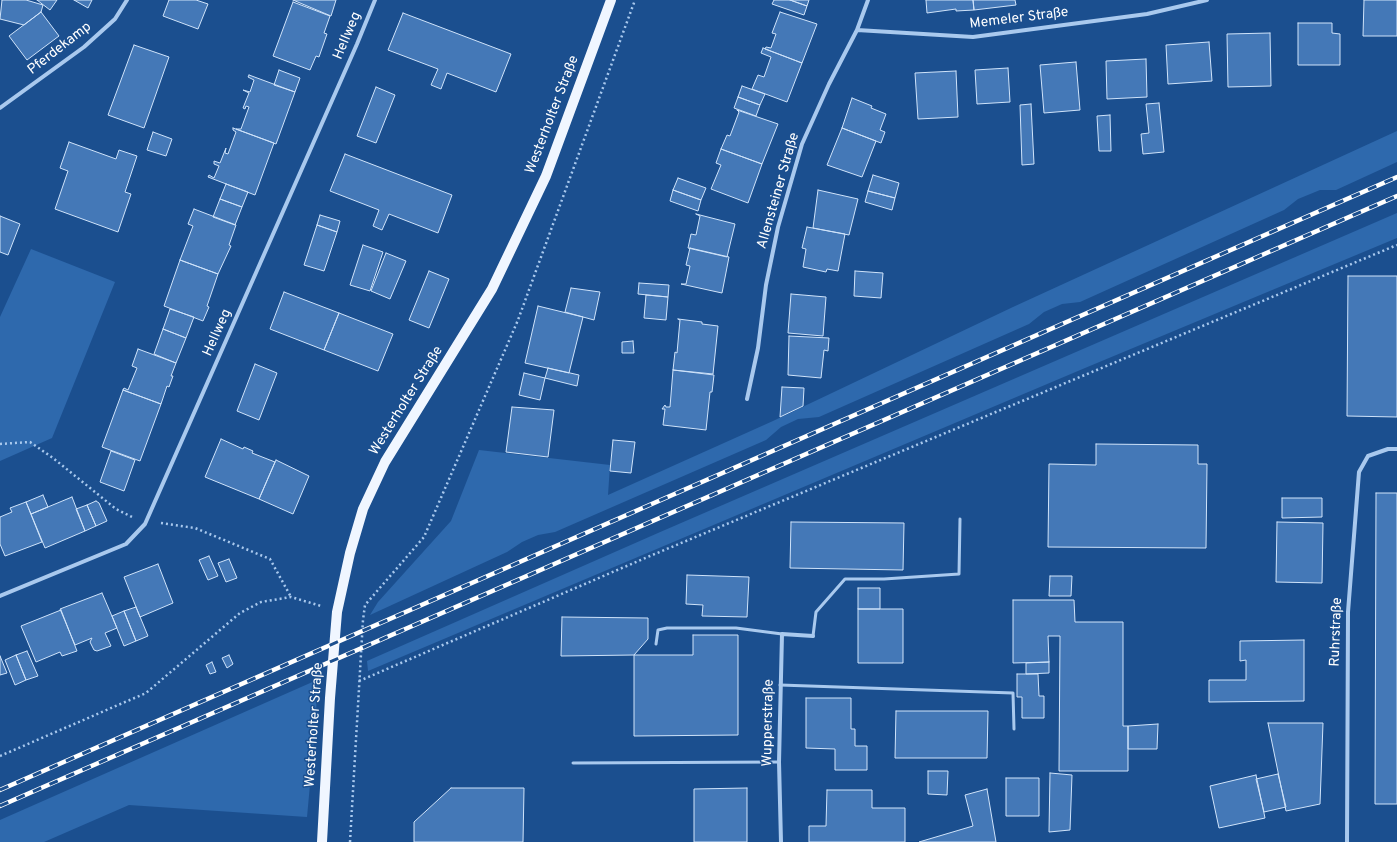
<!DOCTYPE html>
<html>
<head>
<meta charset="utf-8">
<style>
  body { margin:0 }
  canvas { display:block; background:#1b4f8f }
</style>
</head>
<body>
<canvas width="1397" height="842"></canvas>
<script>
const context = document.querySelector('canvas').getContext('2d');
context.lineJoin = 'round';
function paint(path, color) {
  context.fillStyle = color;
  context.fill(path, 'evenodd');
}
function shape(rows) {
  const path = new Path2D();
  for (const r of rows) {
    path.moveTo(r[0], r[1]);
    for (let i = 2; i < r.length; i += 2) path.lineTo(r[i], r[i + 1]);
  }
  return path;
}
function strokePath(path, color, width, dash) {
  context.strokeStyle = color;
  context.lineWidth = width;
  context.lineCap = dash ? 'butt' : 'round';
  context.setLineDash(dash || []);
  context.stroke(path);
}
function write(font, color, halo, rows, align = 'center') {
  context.font = font + ' Overpass,sans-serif';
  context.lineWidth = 3;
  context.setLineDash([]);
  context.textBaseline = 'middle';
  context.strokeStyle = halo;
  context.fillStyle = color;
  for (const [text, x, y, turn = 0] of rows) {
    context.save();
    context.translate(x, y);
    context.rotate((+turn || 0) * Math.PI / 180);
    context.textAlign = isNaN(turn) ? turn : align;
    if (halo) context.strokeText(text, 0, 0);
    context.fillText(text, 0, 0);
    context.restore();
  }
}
paint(shape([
  [1397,131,1397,162,1336,190,1320,190,1298,199,1284,210,1080,302,1062,304,1044,312,1029,324,819,417,798,419,781,427,766,440,555,532,538,535,522,542,507,552,370,615,378,602,451,521,479,450,610,465,608,495,773,421,1013,307],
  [1397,213,1397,238,1085,368,368,671,367,661,658,533],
  [31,249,115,282,52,438,0,461,0,317],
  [317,680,316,719,307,817,129,805,44,842,0,842,0,820]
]), '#2e69ad');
const building = shape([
  [2,0,26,0,43,5,41,12,24,25,0,19,2,0],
  [37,0,57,0,50,10,37,0],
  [74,0,92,0,88,8,74,0],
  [169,0,196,0,208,4,198,29,163,16,169,0],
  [293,0,336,0,331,16,293,0],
  [774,0,790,0,807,6,804,15,772,4,774,0],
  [790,0,809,0,807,6,790,0],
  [926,0,973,0,974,10,956,11,956,9,927,13,926,0],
  [973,0,1015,0,1016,5,974,10,973,0],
  [1364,0,1397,0,1397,36,1363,36,1364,0],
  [293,2,330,16,324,33,327,34,319,57,316,56,310,70,273,56,293,2],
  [41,12,59,36,27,60,9,36,41,12],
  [780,12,817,24,802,63,765,49,766,47,771,48,776,34,772,33,780,12],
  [403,13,511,54,496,92,447,73,441,89,431,85,438,69,388,50,403,13],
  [1298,23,1332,23,1332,33,1340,34,1340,65,1298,65,1298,23],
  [1270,33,1271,86,1228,87,1227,34,1270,33],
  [1209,42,1212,81,1168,84,1166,45,1209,42],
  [134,45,169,57,144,128,108,115,134,45],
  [763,48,802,63,787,102,752,89,758,75,764,77,771,57,761,53,763,48],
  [1146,59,1147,97,1107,99,1106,61,1146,59],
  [1076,62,1080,110,1044,113,1040,65,1076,62],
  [1008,68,1010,102,977,104,975,70,1008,68],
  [279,70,300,78,295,92,274,85,279,70],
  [956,71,958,117,918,119,915,73,956,71],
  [249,75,295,92,276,144,236,129,241,129,249,107,246,106,245,109,243,108,249,93,243,90,250,92,254,80,248,77,249,75],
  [742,86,765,94,760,105,738,97,742,86],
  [376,87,395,95,376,143,357,136,376,87],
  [738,97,760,105,756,116,734,108,738,97],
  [852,98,872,106,871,108,886,114,880,130,885,132,881,143,842,128,852,98],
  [1159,103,1164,152,1143,154,1141,134,1149,133,1146,104,1159,103],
  [1031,104,1034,164,1022,165,1020,105,1031,104],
  [737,110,778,124,762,164,721,149,727,135,730,136,739,112,737,110],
  [1110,115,1111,151,1099,151,1097,116,1110,115],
  [233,128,274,143,255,195,208,177,209,175,214,178,219,166,214,164,214,161,220,163,226,148,225,153,228,154,236,132,233,130,233,128],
  [842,128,876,141,862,177,827,165,842,128],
  [153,132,172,139,166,156,147,150,153,132],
  [69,142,116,159,119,150,137,156,125,192,131,194,118,232,55,209,68,171,60,168,69,142],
  [721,149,762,164,748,203,711,189,721,165,716,163,721,149],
  [345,154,452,195,438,233,389,214,382,230,373,226,379,210,330,191,345,154],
  [873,175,899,183,895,198,868,191,873,175],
  [678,178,706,188,701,200,673,190,678,178],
  [226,184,248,192,242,207,220,199,226,184],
  [673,190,701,200,698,211,670,201,673,190],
  [818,190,858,199,849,235,813,228,818,190],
  [868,191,895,198,892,210,865,202,868,191],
  [220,199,242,207,235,225,213,217,220,199],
  [194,209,236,225,229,245,231,246,218,274,180,260,193,226,188,224,194,209],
  [696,214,735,224,727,257,688,248,691,234,696,235,700,216,696,214],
  [320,215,340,221,337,232,317,225,320,215],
  [0,216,20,224,8,255,0,252,0,216],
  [317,225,337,232,324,271,304,265,317,225],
  [807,227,845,234,838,271,827,269,826,272,803,267,806,249,802,248,807,227],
  [363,245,383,252,370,291,350,285,363,245],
  [690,248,729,257,722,293,681,284,686,284,690,266,686,265,690,248],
  [386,253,406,261,390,299,371,291,386,253],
  [180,260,218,274,207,306,209,307,203,321,164,306,180,260],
  [429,271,449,279,429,328,409,320,429,271],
  [855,271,883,273,881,298,854,296,855,271],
  [1348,276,1397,276,1397,417,1347,416,1348,276],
  [639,283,669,285,668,297,638,294,639,283],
  [571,288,600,292,594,320,565,312,571,288],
  [284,292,339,313,324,350,270,329,284,292],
  [791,294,826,297,823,336,788,333,791,294],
  [646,295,668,297,666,320,644,318,646,295],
  [538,306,583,317,569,373,525,363,538,306],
  [170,309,194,317,186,338,163,329,170,309],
  [339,313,393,334,378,371,324,350,339,313],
  [678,319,702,322,702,324,718,326,713,374,673,370,675,352,677,353,680,320,678,319],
  [163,329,186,338,176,363,154,354,163,329],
  [789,336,829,338,828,351,824,350,821,378,788,375,789,336],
  [633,341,634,353,622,353,622,342,633,341],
  [138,349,176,363,171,376,173,376,169,387,167,386,161,404,123,390,124,388,128,390,137,368,132,366,138,349],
  [255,364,277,373,259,420,237,411,255,364],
  [548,368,579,375,577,386,545,378,548,368],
  [673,370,714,375,712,392,710,392,706,430,663,425,665,409,662,409,665,405,666,407,670,407,673,370],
  [524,373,545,378,540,400,519,395,524,373],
  [782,387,804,388,803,406,780,417,782,387],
  [123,390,161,404,140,461,102,447,123,390],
  [512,407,554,410,548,457,506,452,512,407],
  [221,439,243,449,244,447,253,451,252,453,275,462,259,499,205,477,221,439],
  [613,440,635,442,631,473,610,471,613,440],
  [1096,444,1198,445,1198,464,1207,464,1206,548,1048,547,1049,464,1096,465,1096,444],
  [111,451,135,460,124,491,100,482,111,451],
  [276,460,309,476,293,514,259,499,276,460],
  [1376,493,1397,493,1397,804,1375,804,1376,493],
  [43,495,48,507,31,514,26,502,43,495],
  [72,497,85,531,45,548,31,514,72,497],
  [1282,498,1322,498,1322,517,1282,518,1282,498],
  [96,501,99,503,107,521,96,526,87,505,96,501],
  [26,502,42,542,5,556,0,544,0,517,12,512,10,508,26,502],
  [87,505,96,526,85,531,76,509,87,505],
  [791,522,904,523,903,570,790,568,791,522],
  [1277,522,1323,523,1322,583,1276,582,1277,522],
  [209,556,218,576,208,580,199,560,209,556],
  [229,559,237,578,226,582,218,563,229,559],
  [158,564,173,603,140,617,124,577,158,564],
  [687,575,749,577,747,617,702,616,703,605,686,604,687,575],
  [1050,576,1072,576,1071,596,1049,596,1050,576],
  [858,588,880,588,880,609,858,609,858,588],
  [102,593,117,628,105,633,111,646,97,651,94,650,90,642,92,638,75,645,60,609,102,593],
  [1013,600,1074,600,1075,622,1123,622,1123,726,1128,726,1128,771,1059,771,1060,636,1048,636,1049,662,1013,663,1013,600],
  [136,607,148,636,136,641,124,611,136,607],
  [858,609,903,609,903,663,858,663,858,609],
  [61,610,77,651,62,656,60,652,36,662,21,626,61,610],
  [124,611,136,641,124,646,112,616,124,611],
  [562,617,648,618,648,639,634,655,561,656,562,617],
  [693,635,738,635,738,735,634,736,634,655,693,655,693,635],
  [1304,640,1304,701,1209,702,1209,680,1246,680,1246,660,1240,661,1240,641,1304,640],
  [27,651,38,676,26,680,16,655,27,651],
  [16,655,26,680,15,685,5,660,16,655],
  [229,655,233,664,227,668,222,658,229,655],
  [0,656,7,673,0,675,0,656],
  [212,662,216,672,210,674,206,665,212,662],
  [1049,662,1049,673,1026,674,1026,663,1049,662],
  [1017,674,1038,674,1039,696,1044,696,1044,718,1022,718,1022,697,1017,697,1017,674],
  [806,698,851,698,851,729,855,729,855,746,867,746,867,770,835,770,835,749,806,748,806,698],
  [896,711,988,711,987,758,895,758,896,711],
  [1268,723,1323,723,1320,804,1286,811,1268,723],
  [1158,724,1157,749,1128,749,1128,726,1158,724],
  [928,771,948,771,947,795,928,794,928,771],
  [1050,773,1072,775,1070,830,1049,832,1050,773],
  [1278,774,1286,807,1264,812,1256,779,1278,774],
  [1256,775,1265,818,1219,828,1210,786,1256,775],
  [1006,778,1039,778,1039,816,1006,816,1006,778],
  [451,788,524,788,523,842,414,842,414,822,451,788],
  [747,788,747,842,694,842,694,789,747,788],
  [987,789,996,842,919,842,973,826,965,795,987,789],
  [827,790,872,790,872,808,905,808,905,842,809,842,809,826,826,826,827,790]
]);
paint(building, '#4478b7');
strokePath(building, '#cfe3fa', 1);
strokePath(shape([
  [0,444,30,442,53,458,116,509,132,517],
  [161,523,195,528,270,559,291,597],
  [359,681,650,556,1397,245],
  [0,756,146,693,240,613,261,602,291,597,321,606],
  [350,842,363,620,365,605,424,537,518,320,635,0]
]), '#a9c9ee', 2.5, [2, 3]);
strokePath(shape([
  [813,636,816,612,845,579,884,579,959,574,960,519],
  [656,644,658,630,667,628,736,628,782,634],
  [780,685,1013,693,1014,729],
  [573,763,779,762]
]), '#a9c9ee', 3);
strokePath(shape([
  [857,30,973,37,1147,14,1207,0],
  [0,108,84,47,115,19,127,0],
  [747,399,758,348,766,285,778,227,802,144,829,84,857,30,868,0],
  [0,596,126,544,145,524,357,44,375,0],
  [781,842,779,762,782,634,813,636],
  [1347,842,1348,612,1359,472,1368,456,1388,449,1397,449]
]), '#a9c9ee', 4);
strokePath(shape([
  [322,842,330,698,337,612,350,553,363,509,385,462,492,289,546,176,611,0]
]), '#f0f6ff', 10);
const rail = shape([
  [0,790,1397,177],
  [0,806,1397,196]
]);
strokePath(rail, '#fff', 4.5);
strokePath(rail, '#1b4f8f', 3, [9]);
write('14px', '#fff', '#1b4f8f', [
  ["Memeler Straße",1019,19,-7],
  ["Hellweg",348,36,-67],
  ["Pferdekamp",60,49,-38],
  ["Westerholter Straße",553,115,-69],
  ["Allensteiner Straße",779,191,-74],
  ["Hellweg",218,333,-66],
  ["Westerholter Straße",407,401,-58],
  ["Ruhrstraße",1337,632,-88],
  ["Wupperstraße",769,723,-89],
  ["Westerholter Straße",315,725,-86]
]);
</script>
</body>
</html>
